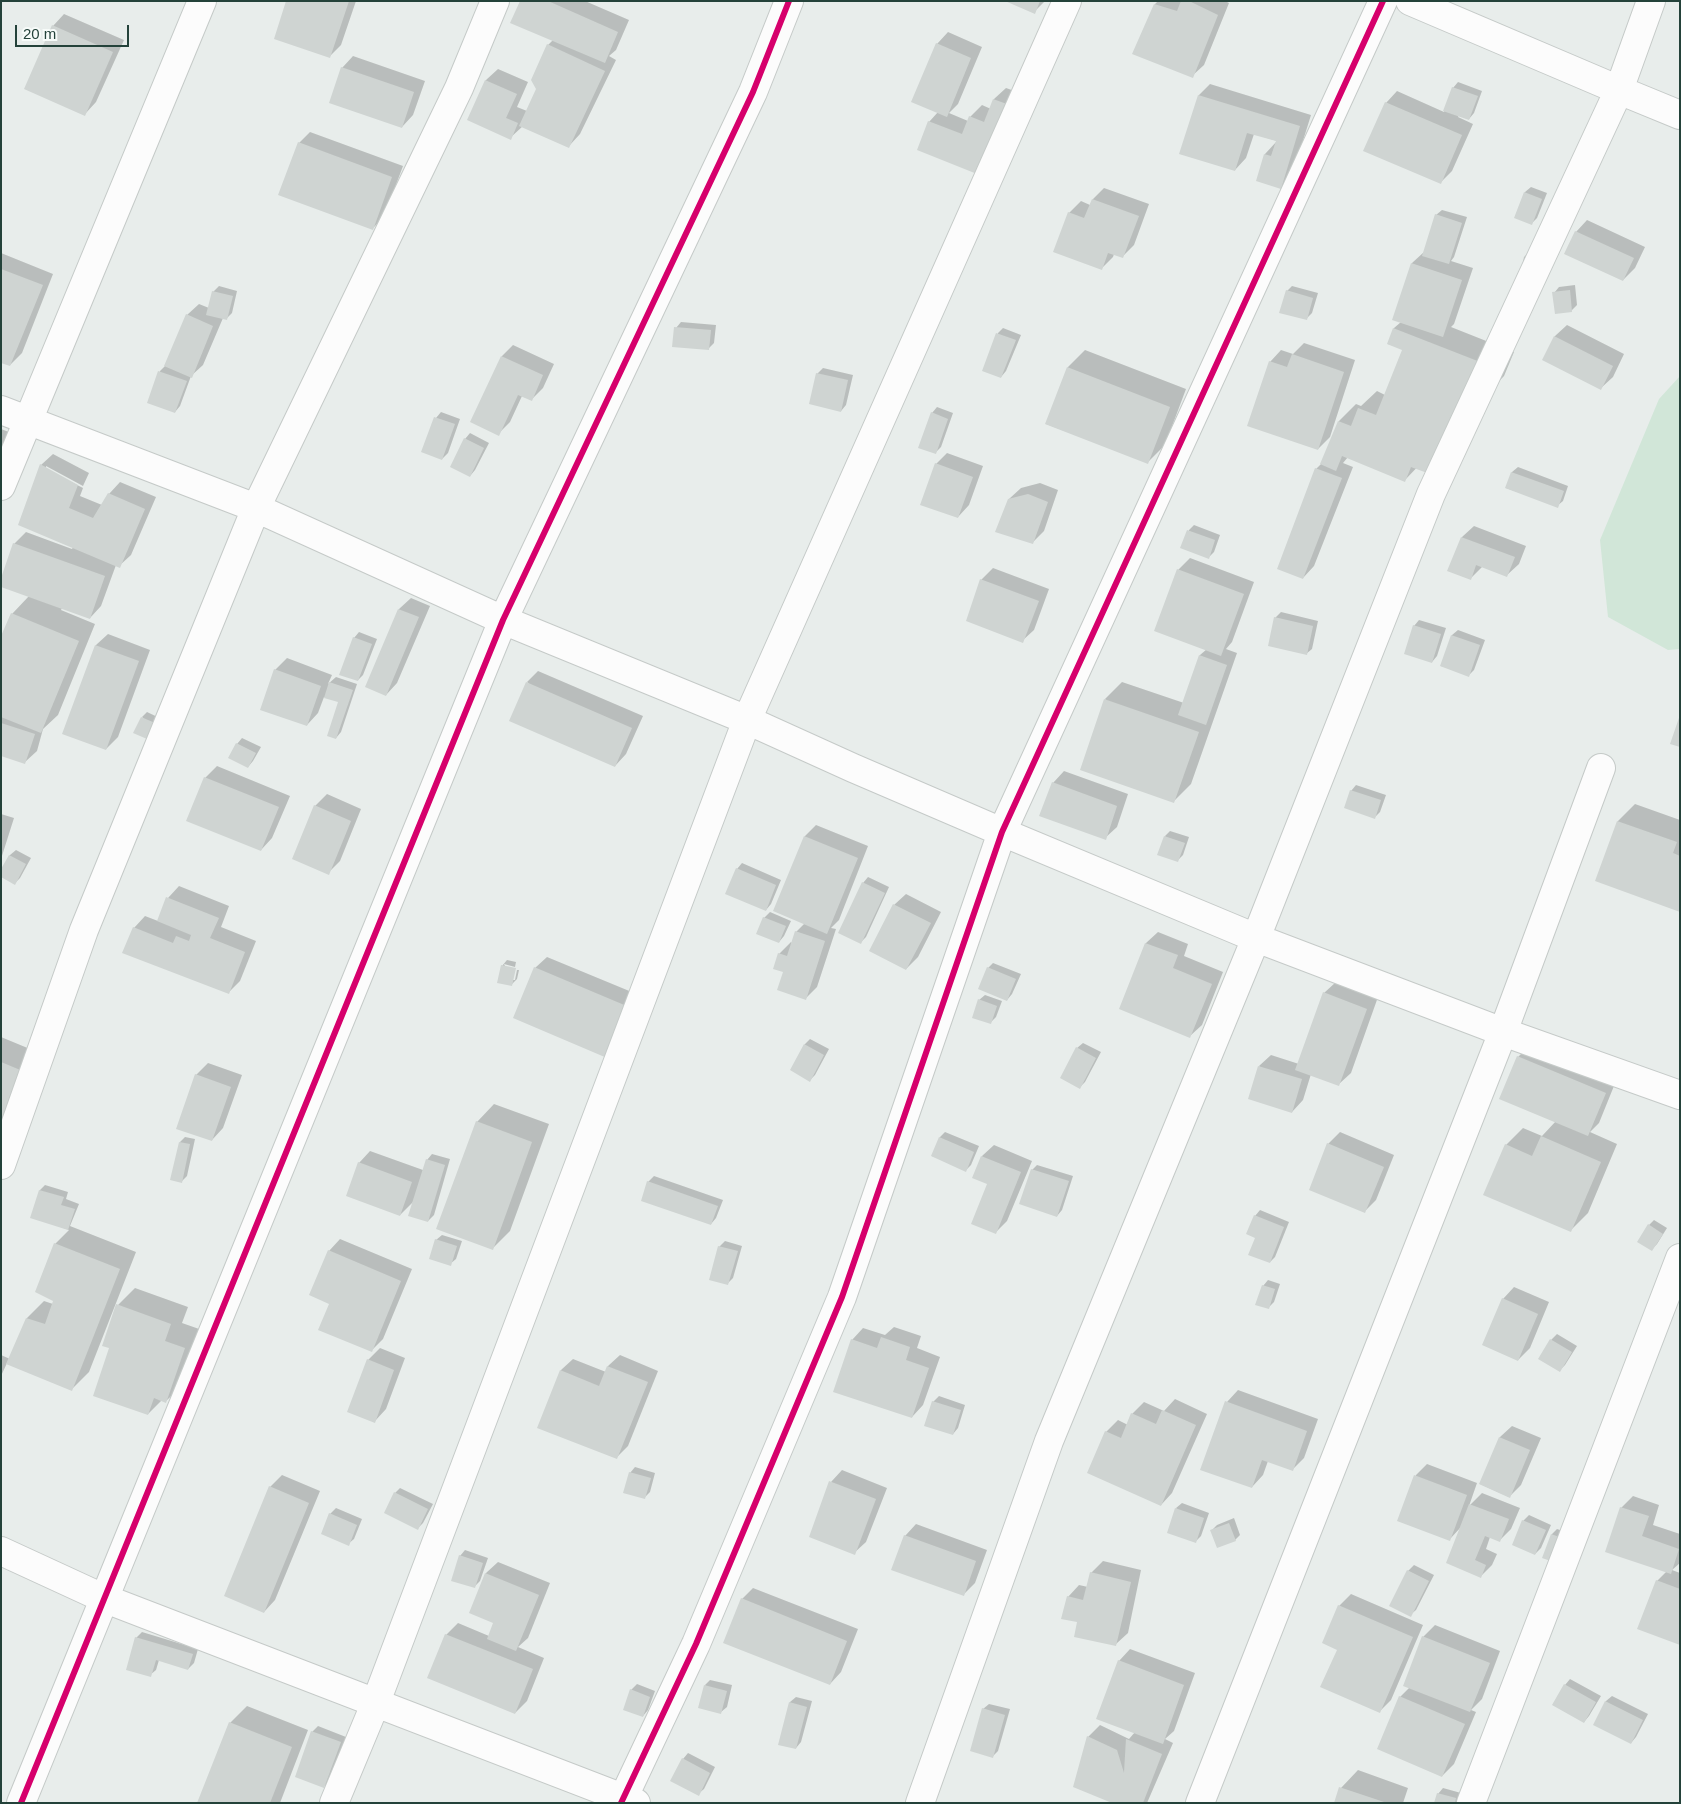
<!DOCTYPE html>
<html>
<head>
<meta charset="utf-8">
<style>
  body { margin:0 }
  #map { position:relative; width:1681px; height:1804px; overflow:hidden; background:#e8edeb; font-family:Arial,sans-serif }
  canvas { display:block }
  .frame { position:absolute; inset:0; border:2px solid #24423a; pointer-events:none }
  .scale { position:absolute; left:15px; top:25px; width:114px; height:22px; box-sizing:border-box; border:2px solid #24423a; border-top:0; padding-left:6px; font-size:15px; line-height:18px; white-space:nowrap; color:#24423a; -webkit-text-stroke:4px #f7fbf9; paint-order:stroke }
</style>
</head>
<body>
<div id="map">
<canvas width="1681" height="1804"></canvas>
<div class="frame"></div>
<div class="scale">20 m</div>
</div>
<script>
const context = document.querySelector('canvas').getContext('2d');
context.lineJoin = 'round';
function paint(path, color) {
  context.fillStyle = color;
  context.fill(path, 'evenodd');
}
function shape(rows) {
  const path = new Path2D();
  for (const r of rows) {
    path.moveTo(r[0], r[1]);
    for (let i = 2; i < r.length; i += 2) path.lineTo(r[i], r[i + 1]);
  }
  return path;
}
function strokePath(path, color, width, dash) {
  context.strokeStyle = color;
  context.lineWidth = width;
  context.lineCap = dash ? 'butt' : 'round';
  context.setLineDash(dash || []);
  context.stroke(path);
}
paint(shape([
  [1680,376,1680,649,1668,650,1608,617,1600,540,1659,399]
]), '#d1e6d8');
paint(shape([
  [287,1,356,1,341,45,330,56],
  [521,1,585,1,629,20,616,50,609,56,616,60,580,134,569,146,523,126,510,138,469,119,486,80,498,69,528,82,517,107,527,111,537,89,548,45,553,40],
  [1009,1,1045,1,1034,12],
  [1158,1,1225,1,1229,3,1204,65,1192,76,1134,53,1155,4],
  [64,14,124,40,96,102,85,114,53,26],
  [948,32,982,47,958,104,949,113,968,121,970,117,982,105,991,109,994,99,1006,88,1026,95,999,165,929,122,938,112,937,44],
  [353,56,425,81,413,115,402,127,342,68],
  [1458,82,1482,91,1474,113,1469,119,1459,115,1458,117,1473,124,1452,171,1440,183,1386,103,1397,91,1444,112,1453,88],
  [1210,84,1311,115,1292,176,1281,187,1257,180,1265,154,1277,141,1254,134,1246,158,1235,170,1181,154,1199,95],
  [310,132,403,166,384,217,372,229,299,143],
  [1531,187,1547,193,1537,218,1532,223,1516,218,1525,192],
  [1104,188,1149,204,1134,245,1122,257,1114,254,1113,257,1101,269,1069,213,1081,201,1090,205,1093,199],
  [1442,210,1467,217,1454,257,1451,261,1473,268,1454,324,1451,327,1514,352,1504,376,1405,480,1348,457,1343,463,1353,467,1314,566,1303,578,1316,469,1322,463,1339,421,1356,404,1361,406,1377,391,1385,395,1403,349,1388,344,1394,328,1401,322,1394,319,1412,263,1424,252,1436,215],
  [1587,220,1645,247,1635,268,1623,280,1576,232],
  [1529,252,1522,267,1524,257],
  [1,253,53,274,22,353,10,365,1,361],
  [1575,285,1577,305,1571,311,1554,293,1559,287],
  [219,286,237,291,232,313,226,319,223,318,203,365,191,376,180,406,175,412,149,402,160,371,165,366,187,315,199,304,209,308,213,292],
  [1292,286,1318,293,1312,313,1306,319,1287,291],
  [681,322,716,325,714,343,709,348,676,328],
  [1567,325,1624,354,1613,377,1601,388,1544,359,1555,336],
  [1003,328,1021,335,1006,371,1001,377,984,370,998,333],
  [1304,343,1355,360,1330,437,1318,449,1270,362,1281,350,1293,354],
  [513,345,554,364,543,388,531,400,522,396,510,422,498,434,502,356],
  [1085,350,1186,389,1165,445,1148,462,1046,424,1068,367],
  [823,368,853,375,846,405,841,411,817,374],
  [937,407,953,413,941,447,935,453,932,413],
  [441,412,460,419,448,453,442,459,436,418],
  [1,429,14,434,1,460],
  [470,433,489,443,475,470,470,476,465,439],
  [947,453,983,466,969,505,958,517,936,464],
  [53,454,89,473,83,486,46,466,46,469,83,488,80,496,102,505,109,494,120,482,156,497,131,555,119,566,116,565,101,606,90,618,62,608,61,610,95,624,58,715,43,729,37,751,25,762,1,754,1,639,12,614,29,596,14,544,26,532,72,549,73,547,41,465],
  [1518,467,1568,486,1563,501,1557,506,1506,488,1512,472],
  [1040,483,1058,490,1044,531,1033,542,1009,499,1021,488],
  [1194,525,1220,535,1214,552,1209,557,1182,548,1189,530],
  [1474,526,1526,546,1519,564,1507,575,1483,566,1470,579,1449,571,1462,537],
  [1190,558,1254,582,1232,642,1226,649,1237,653,1191,784,1174,801,1105,699,1122,682,1184,703,1200,655,1207,649,1178,570],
  [993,568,1049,589,1034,630,1022,641,981,580],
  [411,598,430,606,397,683,386,695,367,687,399,609],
  [1281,612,1318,621,1312,649,1306,654,1275,618],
  [1419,620,1446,628,1437,656,1432,662,1414,626],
  [1458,630,1485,640,1474,670,1469,675,1441,666,1452,635],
  [359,632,377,639,363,675,358,680,354,638],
  [108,634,150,650,118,737,106,749,64,733,96,645],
  [287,658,332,675,328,684,336,677,357,684,341,732,336,738,339,701,324,697,318,713,307,725,275,670],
  [538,671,643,716,626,754,615,766,527,682],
  [147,712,166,721,160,735,142,717],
  [242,738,261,747,253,761,248,767,237,744],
  [217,766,290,796,272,838,261,850,205,778],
  [1064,771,1128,794,1117,827,1105,838,1053,783],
  [1356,785,1386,795,1380,812,1374,818,1351,791],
  [327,794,361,809,340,861,328,873,315,806],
  [1635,804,1680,820,1680,910,1597,880,1618,821],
  [1,814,14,818,1,859],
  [816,825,868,846,839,920,831,928,836,929,817,987,806,998,784,971,779,954,791,942,792,943,796,932,805,923,805,836],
  [1170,831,1189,837,1183,855,1177,861,1165,836],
  [16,850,31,858,20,878,15,883,1,871,10,855],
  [742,863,781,880,771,904,766,910,737,869],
  [868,877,889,887,866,937,861,942,863,883],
  [179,886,229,906,221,927,256,941,240,981,229,992,134,928,145,916,158,921,168,898],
  [906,894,941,912,918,957,906,969,894,905],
  [770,912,791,921,784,936,779,942,764,918],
  [1158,932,1188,944,1184,956,1223,972,1202,1025,1190,1036,1121,1009,1146,943],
  [547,957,639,995,607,1056,535,968],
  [507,960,516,962,515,967,504,964,512,980,515,980,517,970,519,970,517,979,512,984,502,966],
  [993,963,1021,974,1012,994,1007,1000,988,968],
  [1336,982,1378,997,1351,1073,1339,1084,1311,1074,1303,1100,1292,1112,1259,1066,1271,1055,1299,1064,1324,993],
  [985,995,1002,1001,996,1017,990,1023,979,1000],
  [1,1037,42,1054,1,1149],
  [810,1039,829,1049,815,1075,810,1080,791,1070,805,1044],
  [1083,1043,1101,1052,1085,1082,1080,1087,1077,1048],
  [1530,1045,1616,1081,1599,1123,1590,1132,1617,1144,1588,1213,1570,1231,1506,1145,1523,1128,1542,1136,1556,1121,1518,1057],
  [208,1063,242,1075,223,1128,212,1140,196,1075],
  [494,1104,549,1124,510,1231,492,1249,477,1122],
  [945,1132,979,1146,971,1165,966,1170,932,1156,940,1137],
  [1340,1132,1394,1155,1376,1200,1364,1212,1328,1144],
  [185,1137,195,1139,187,1176,181,1182,180,1142],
  [994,1145,1032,1161,1007,1221,995,1233,989,1184,982,1156],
  [370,1151,423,1170,427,1160,432,1154,450,1159,434,1215,428,1221,415,1200,400,1215,359,1163],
  [1037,1165,1073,1176,1062,1210,1057,1216,1032,1170],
  [654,1176,723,1200,716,1218,711,1224,648,1182],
  [45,1185,68,1192,66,1199,79,1204,70,1226,136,1252,89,1372,72,1389,7,1363,1,1376,1,1355,10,1359,27,1318,44,1301,53,1304,55,1244,69,1230,31,1217,40,1190],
  [1260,1210,1289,1222,1275,1257,1270,1262,1257,1237,1255,1216],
  [1654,1220,1667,1228,1657,1244,1652,1249,1649,1225],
  [442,1235,462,1241,456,1259,450,1264,436,1240],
  [340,1239,412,1269,383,1339,371,1351,330,1303,329,1251],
  [725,1241,742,1246,733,1278,728,1283,719,1247],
  [1268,1280,1280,1284,1274,1302,1269,1307,1263,1286],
  [1514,1287,1549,1302,1530,1348,1518,1360,1503,1299],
  [135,1288,188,1307,182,1323,202,1330,184,1384,166,1401,162,1400,148,1414,117,1306],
  [894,1327,921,1336,917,1348,940,1357,923,1405,912,1417,852,1340,863,1328,885,1335],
  [1557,1334,1577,1346,1565,1365,1560,1370,1540,1359,1551,1340],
  [380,1348,405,1358,386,1409,375,1421,368,1360],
  [620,1355,658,1371,628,1446,616,1458,539,1427,561,1370,573,1359,606,1372,608,1366],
  [1238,1390,1318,1419,1304,1458,1292,1470,1268,1461,1263,1475,1252,1487,1227,1402],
  [939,1396,965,1405,958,1428,953,1434,933,1402],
  [1175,1399,1207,1414,1172,1493,1161,1505,1106,1432,1118,1420,1128,1425,1132,1414,1144,1402,1164,1411],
  [1512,1426,1541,1438,1521,1485,1509,1497,1480,1484,1500,1437],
  [1427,1464,1477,1483,1469,1506,1482,1493,1520,1508,1511,1529,1500,1540,1490,1537,1486,1549,1497,1554,1492,1565,1481,1576,1461,1527,1450,1539,1398,1520,1416,1475],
  [635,1467,655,1473,650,1492,644,1498,630,1473],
  [842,1470,887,1488,866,1542,854,1553,831,1482],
  [282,1475,320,1491,275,1600,264,1612,270,1487],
  [400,1488,433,1504,423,1523,418,1528,395,1493],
  [1633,1496,1659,1505,1653,1525,1680,1534,1680,1563,1672,1570,1680,1573,1680,1644,1657,1581,1667,1571,1621,1508],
  [1182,1503,1209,1513,1201,1536,1196,1541,1176,1508],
  [336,1508,362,1519,354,1539,348,1544,330,1514],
  [1529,1515,1551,1525,1541,1548,1535,1554,1523,1521],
  [1234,1518,1240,1535,1235,1540,1212,1530,1217,1525],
  [916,1524,987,1550,975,1583,963,1595,905,1536],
  [1557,1529,1578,1536,1544,1557,1552,1534],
  [465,1550,488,1558,480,1581,474,1587,460,1556],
  [1103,1561,1141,1570,1128,1633,1116,1644,1079,1621,1068,1597,1079,1585,1088,1587,1091,1573],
  [498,1562,550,1583,528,1638,518,1647,544,1658,527,1701,515,1713,446,1635,458,1623,489,1636,494,1622,471,1612,486,1573],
  [1414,1565,1434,1575,1416,1610,1410,1615,1408,1571],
  [753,1588,858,1629,841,1672,830,1684,742,1599],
  [1351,1594,1423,1625,1391,1700,1379,1712,1338,1650,1339,1606],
  [1435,1625,1500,1651,1482,1699,1471,1710,1476,1712,1454,1764,1442,1776,1400,1697,1410,1687,1423,1637],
  [142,1632,198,1649,194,1663,188,1669,159,1660,156,1670,150,1675,136,1638],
  [1130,1649,1195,1673,1174,1731,1165,1739,1173,1743,1147,1803,1115,1803,1088,1737,1100,1725,1129,1739,1135,1732,1119,1661],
  [1570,1679,1601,1696,1589,1716,1584,1722,1565,1685],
  [710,1680,732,1685,727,1707,721,1712,705,1685],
  [637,1684,655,1691,648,1710,643,1716,631,1690],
  [1612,1696,1648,1714,1636,1737,1631,1743,1595,1724,1606,1701],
  [796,1697,812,1701,801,1742,796,1748,779,1744,790,1702],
  [989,1704,1010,1709,998,1751,992,1757,983,1709],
  [247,1706,308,1730,280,1803,199,1803,230,1723],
  [318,1726,346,1737,330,1781,324,1786,312,1732],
  [688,1753,715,1767,704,1789,698,1794,683,1759],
  [1358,1770,1408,1788,1403,1803,1336,1803,1341,1788],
  [1443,1788,1461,1793,1458,1803,1435,1803,1438,1794]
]), '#0003');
paint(shape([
  [286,1,349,1,330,58,274,39],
  [520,1,548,1,618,32,605,63,510,23],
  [1005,1,1040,1,1035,14],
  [1181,1,1189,1,1218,15,1193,78,1132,54,1154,4,1177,11],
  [52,25,113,52,85,116,24,89],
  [936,43,971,58,947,117,911,102],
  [547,44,605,71,569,148,519,126,536,89,531,80],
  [341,67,414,92,402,128,329,103],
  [485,80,517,94,506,118,518,123,511,140,467,120],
  [1452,87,1478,96,1469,120,1443,111],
  [1198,95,1300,126,1281,189,1256,181,1264,154,1271,156,1276,141,1247,133,1235,171,1179,154],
  [993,99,1015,107,987,178,917,150,928,121,962,134,969,116,984,122],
  [1385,102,1462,135,1441,184,1363,151],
  [298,142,392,177,373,230,278,195],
  [1524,192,1542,199,1532,225,1514,218],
  [1092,199,1139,216,1123,258,1108,253,1102,270,1053,252,1068,212,1084,218],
  [1435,214,1462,223,1449,264,1422,256],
  [1575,231,1634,258,1623,281,1564,254],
  [1411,263,1462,280,1443,337,1392,320],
  [1,269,43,285,10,366,1,363],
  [1286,290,1313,298,1307,320,1279,313],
  [1570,290,1572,312,1555,314,1552,292],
  [212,291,233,296,227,320,206,315],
  [186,314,213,326,192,378,164,366],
  [674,327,711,330,709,350,672,347],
  [1393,328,1498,369,1430,474,1411,467,1405,482,1342,456,1336,471,1320,464,1338,421,1351,426,1358,408,1376,415,1402,350,1387,344],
  [996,333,1016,340,1001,378,982,371],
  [1554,336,1613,366,1601,390,1542,360],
  [1292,354,1344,372,1318,450,1247,426,1269,361,1287,367],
  [501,356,543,375,532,401,518,395,499,436,470,422],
  [1067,367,1170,407,1148,464,1045,424],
  [158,371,187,381,175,413,147,403],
  [816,373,848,380,841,412,809,404],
  [931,412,948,419,936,454,918,448],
  [434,417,455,424,442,460,421,452],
  [464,438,484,448,470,477,450,467],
  [935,463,973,477,958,518,920,505],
  [40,464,78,485,69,508,93,518,108,493,145,509,120,568,18,525],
  [1315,468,1342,478,1303,579,1277,569],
  [1511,472,1564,491,1558,508,1505,488],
  [1028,494,1048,502,1033,544,995,532,1008,499],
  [1187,530,1215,540,1209,559,1180,548],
  [1461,537,1515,557,1507,577,1476,565,1471,580,1447,571],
  [13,543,105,576,90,619,1,587,1,578],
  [1177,569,1244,594,1221,656,1154,631],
  [980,579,1039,601,1023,643,966,621],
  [398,609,419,617,386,696,365,687],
  [11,613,79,641,41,733,1,717,1,636],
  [1274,617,1313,626,1307,655,1268,646],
  [1413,625,1441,634,1432,663,1404,654],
  [1451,635,1480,645,1469,677,1440,666],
  [353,637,372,644,358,681,339,675],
  [95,645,139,661,106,750,62,734],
  [1199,655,1227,665,1206,725,1178,715],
  [274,669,321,686,307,726,260,710],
  [329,682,353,690,336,739,327,736,338,702,324,698],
  [526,682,632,728,615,767,509,721],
  [1104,699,1199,732,1174,803,1080,770],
  [1680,715,1680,747,1670,744],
  [141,717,162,726,154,742,133,733],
  [1,723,35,734,25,764,1,756],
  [236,743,256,753,248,768,228,758],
  [204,777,279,807,261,851,186,821],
  [1052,782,1117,806,1106,840,1039,816],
  [1350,790,1381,800,1375,819,1344,808],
  [314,805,351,821,329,875,292,859],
  [1617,821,1677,842,1673,853,1680,856,1680,912,1595,881],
  [804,836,858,858,827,934,773,911],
  [1164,836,1185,843,1178,862,1157,855],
  [9,855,26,864,15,885,1,877,1,869],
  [736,868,776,885,766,911,725,894],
  [862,882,885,893,861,944,838,933],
  [166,897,219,918,210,938,245,952,229,994,122,953,133,927,173,943,176,936,189,941,191,935,157,921],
  [893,904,931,923,906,970,869,951],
  [763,917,786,926,779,943,756,934],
  [795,931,825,941,806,1000,777,990,783,972,773,969,778,953,787,956],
  [1145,943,1178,955,1173,968,1212,984,1190,1038,1119,1009],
  [501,965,516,968,512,986,497,983],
  [534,967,629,1007,607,1058,513,1018],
  [987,967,1016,979,1007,1001,978,989],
  [1323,992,1367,1009,1339,1086,1295,1070],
  [978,999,997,1006,991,1024,972,1018],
  [804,1044,824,1055,810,1082,790,1070],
  [1076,1047,1096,1058,1080,1089,1060,1078],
  [1517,1056,1606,1093,1588,1136,1499,1099],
  [1,1062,25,1072,1,1128],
  [1258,1066,1302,1079,1292,1113,1248,1099],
  [195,1074,231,1087,212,1141,176,1129],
  [476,1121,532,1142,493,1250,436,1229],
  [1541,1136,1601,1162,1571,1232,1483,1195,1505,1144,1532,1156],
  [939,1137,974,1152,966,1172,931,1156],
  [179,1142,190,1144,182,1183,170,1180],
  [1327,1143,1384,1167,1365,1213,1309,1190],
  [981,1156,1021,1172,996,1234,971,1224,987,1184,972,1178],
  [426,1159,445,1165,428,1222,408,1216],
  [358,1162,412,1182,400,1216,346,1196],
  [1031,1169,1069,1181,1057,1217,1019,1204],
  [647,1181,718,1206,711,1225,641,1201],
  [39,1190,64,1197,61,1205,75,1209,68,1230,30,1218],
  [1254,1215,1284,1227,1270,1263,1248,1255,1255,1238,1246,1234],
  [1648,1224,1663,1234,1652,1251,1637,1242],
  [435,1239,457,1246,451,1266,429,1259],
  [54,1243,120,1269,72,1391,6,1364,26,1318,45,1324,53,1301,35,1292],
  [718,1246,738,1251,728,1285,709,1280],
  [328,1250,401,1281,372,1352,318,1330,329,1304,309,1295],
  [1262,1285,1275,1289,1269,1309,1255,1305],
  [1502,1298,1538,1314,1518,1361,1482,1345],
  [116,1304,171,1324,165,1341,185,1348,166,1403,154,1398,148,1415,93,1396,109,1348,102,1346],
  [881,1337,910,1347,906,1360,929,1368,912,1418,833,1392,851,1339,877,1348],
  [1550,1339,1572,1352,1560,1372,1538,1359],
  [367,1359,394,1370,375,1423,347,1412],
  [607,1366,648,1382,617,1459,537,1428,560,1370,599,1386],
  [932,1401,961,1410,953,1435,924,1426],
  [1225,1401,1307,1431,1293,1471,1262,1460,1252,1488,1200,1470],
  [1162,1410,1196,1425,1161,1506,1087,1473,1105,1431,1121,1438,1131,1413,1156,1424],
  [1499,1437,1530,1450,1510,1498,1479,1484],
  [629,1472,651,1478,645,1499,623,1493],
  [1414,1475,1467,1495,1450,1541,1397,1521],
  [829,1481,876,1499,855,1555,809,1537],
  [269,1486,309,1503,264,1613,224,1596],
  [394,1492,428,1509,418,1530,384,1513],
  [1469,1504,1509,1519,1500,1542,1485,1536,1475,1560,1486,1565,1481,1578,1446,1563],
  [1620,1507,1649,1516,1642,1536,1679,1549,1671,1574,1605,1552],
  [1175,1508,1204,1518,1196,1543,1167,1533],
  [329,1513,357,1525,349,1546,321,1534],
  [1522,1520,1546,1530,1535,1555,1512,1545],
  [1229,1523,1236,1541,1217,1548,1210,1530],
  [1551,1534,1573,1542,1565,1566,1542,1558],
  [904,1535,976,1561,964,1596,891,1570],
  [459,1555,483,1563,475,1588,451,1581],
  [1407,1570,1429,1581,1411,1617,1389,1606],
  [1090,1572,1131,1582,1116,1646,1074,1637,1077,1622,1061,1619,1067,1596,1083,1600],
  [485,1573,539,1595,516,1651,487,1639,493,1623,469,1613],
  [1656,1580,1680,1589,1680,1645,1637,1629],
  [741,1598,847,1641,830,1685,723,1643],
  [1338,1605,1413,1637,1380,1713,1320,1687,1337,1650,1322,1643],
  [445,1634,533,1669,515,1714,427,1678],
  [1422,1636,1490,1663,1470,1712,1403,1686],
  [135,1637,193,1654,188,1670,156,1660,151,1677,126,1670],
  [1118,1660,1184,1685,1163,1744,1096,1719],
  [1564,1684,1596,1702,1584,1723,1552,1705],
  [704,1685,727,1691,721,1714,698,1708],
  [630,1689,650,1697,643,1717,623,1710],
  [1399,1696,1465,1724,1442,1777,1377,1749],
  [1605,1701,1643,1720,1631,1744,1593,1725],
  [789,1702,807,1707,796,1749,778,1745],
  [982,1708,1005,1715,993,1758,970,1751],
  [229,1722,292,1747,270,1803,197,1803],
  [311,1731,341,1742,324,1788,295,1777],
  [1087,1736,1117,1750,1124,1773,1126,1739,1162,1754,1143,1803,1112,1803,1073,1787],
  [682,1758,710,1773,699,1796,670,1781],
  [1339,1787,1384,1802,1384,1803,1334,1803],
  [1437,1793,1456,1798,1455,1803,1434,1803]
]), '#cfd4d2');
const street = shape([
  [1410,1,1619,90,1680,115],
  [1,410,256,508,503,620,747,720,853,768,1002,832,1256,938,1503,1032,1680,1095],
  [1,486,202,1],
  [1,1165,84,930,256,508,459,88,495,1],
  [1,1551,103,1598,636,1803],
  [21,1803,503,620,753,92,789,1],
  [334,1803,376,1702,747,720,1067,1],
  [621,1803,696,1644,842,1297,1002,832,1383,1],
  [920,1803,1049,1441,1256,938,1431,494,1619,90,1651,1],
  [1200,1803,1503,1032,1601,768],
  [1471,1803,1680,1258]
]);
strokePath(street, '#c5cac8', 30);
strokePath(street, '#fcfcfc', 28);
strokePath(shape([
  [21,1803,503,620,753,92,789,1],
  [621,1803,696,1644,842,1297,1002,832,1383,1]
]), '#d6006c', 6);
</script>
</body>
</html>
